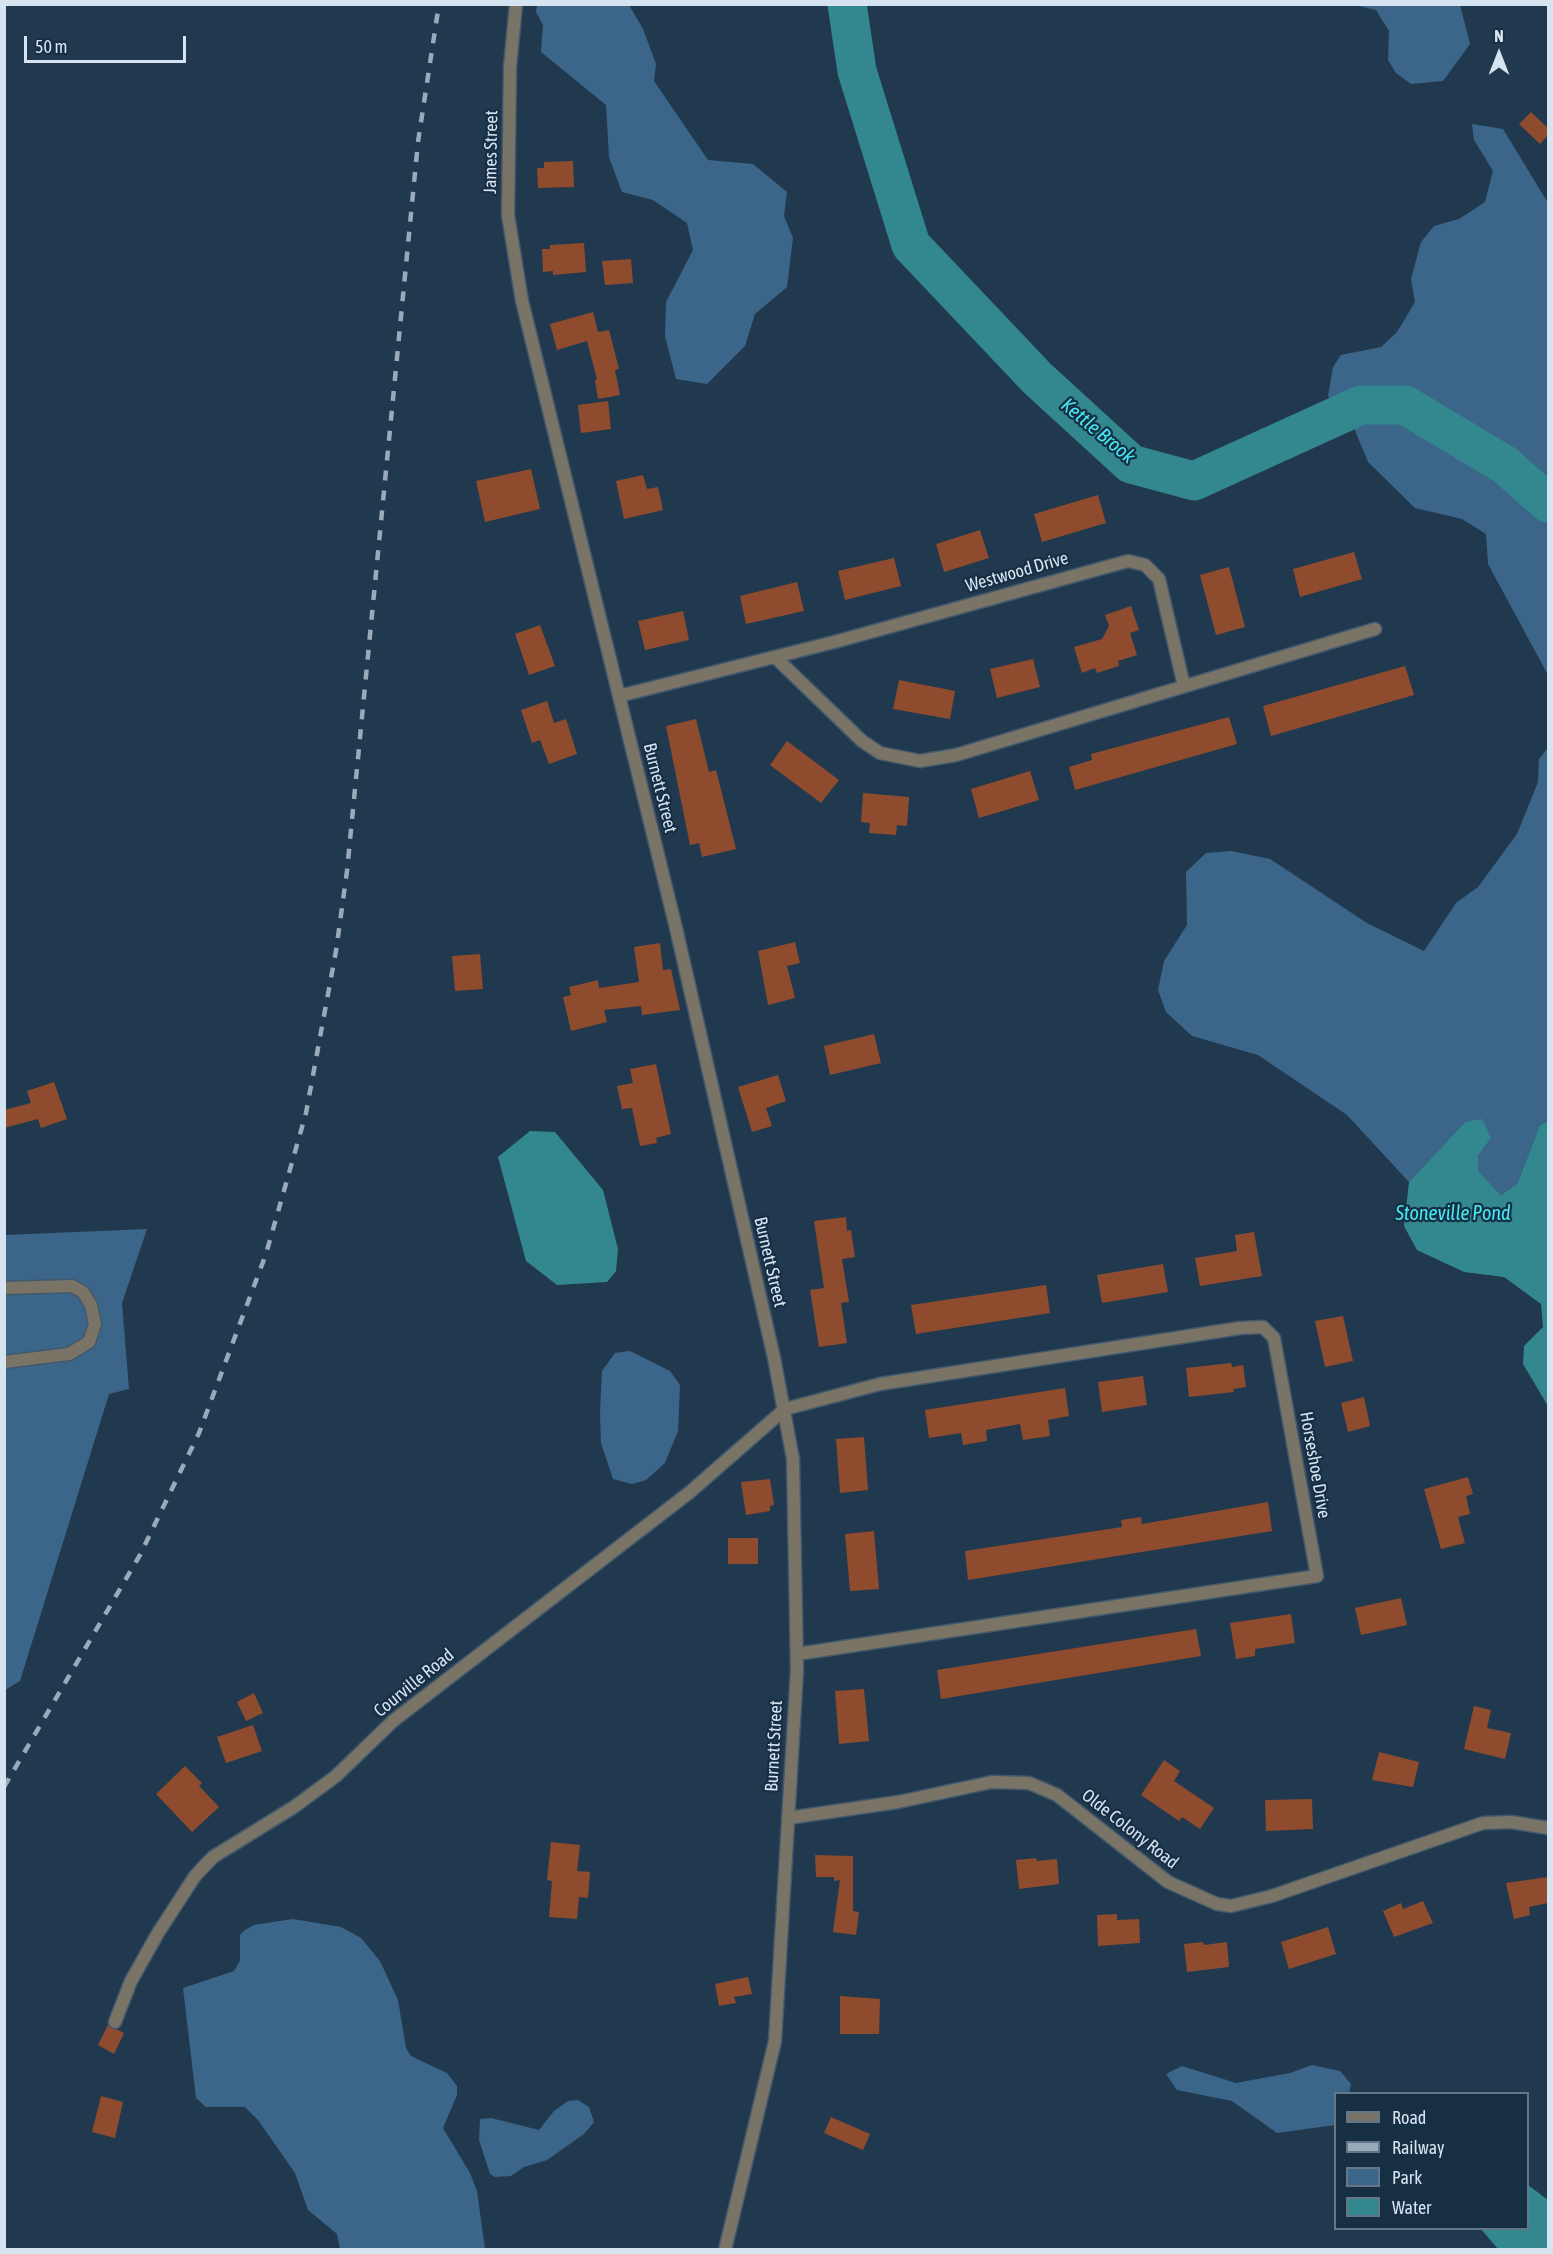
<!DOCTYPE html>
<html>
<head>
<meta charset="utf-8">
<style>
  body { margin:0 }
  #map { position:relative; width:1553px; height:2254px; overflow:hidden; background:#21394e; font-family:"Asap Condensed",sans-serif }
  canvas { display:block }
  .frame { position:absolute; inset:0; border:6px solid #d6e4f2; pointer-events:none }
  .legend { position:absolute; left:1334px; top:2092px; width:195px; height:138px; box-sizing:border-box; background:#172f43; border:2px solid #637789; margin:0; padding:8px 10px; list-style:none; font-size:18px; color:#d6e4f2 }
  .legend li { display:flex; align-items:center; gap:12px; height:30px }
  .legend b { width:30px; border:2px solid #637789 }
  .north { position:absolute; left:1469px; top:24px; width:60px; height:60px; -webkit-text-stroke:4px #172f43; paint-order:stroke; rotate:0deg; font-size:16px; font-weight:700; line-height:24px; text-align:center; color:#d6e4f2 }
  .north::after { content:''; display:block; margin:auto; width:21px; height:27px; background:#d6e4f2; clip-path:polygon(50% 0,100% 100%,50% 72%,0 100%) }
  .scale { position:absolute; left:24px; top:36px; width:162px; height:27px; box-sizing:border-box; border:3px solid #d6e4f2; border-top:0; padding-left:8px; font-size:18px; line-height:21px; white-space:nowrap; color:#d6e4f2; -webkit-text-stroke:4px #172f43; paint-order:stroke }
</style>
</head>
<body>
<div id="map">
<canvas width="1553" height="2254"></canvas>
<div class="frame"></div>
<ul class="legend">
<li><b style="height:8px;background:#797466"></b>Road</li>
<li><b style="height:8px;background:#9ab"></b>Railway</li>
<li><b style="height:16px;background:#3c6689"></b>Park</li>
<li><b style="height:16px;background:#338890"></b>Water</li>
</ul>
<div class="north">N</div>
<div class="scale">50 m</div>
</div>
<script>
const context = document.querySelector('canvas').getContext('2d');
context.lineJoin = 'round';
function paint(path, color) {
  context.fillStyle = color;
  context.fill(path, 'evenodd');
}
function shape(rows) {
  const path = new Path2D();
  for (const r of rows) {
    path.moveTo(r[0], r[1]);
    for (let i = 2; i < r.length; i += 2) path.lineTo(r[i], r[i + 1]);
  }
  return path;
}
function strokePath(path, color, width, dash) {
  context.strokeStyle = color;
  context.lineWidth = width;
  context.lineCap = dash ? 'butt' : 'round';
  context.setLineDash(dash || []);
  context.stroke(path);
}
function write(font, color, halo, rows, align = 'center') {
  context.font = font + ' "Asap Condensed",sans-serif';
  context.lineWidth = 4.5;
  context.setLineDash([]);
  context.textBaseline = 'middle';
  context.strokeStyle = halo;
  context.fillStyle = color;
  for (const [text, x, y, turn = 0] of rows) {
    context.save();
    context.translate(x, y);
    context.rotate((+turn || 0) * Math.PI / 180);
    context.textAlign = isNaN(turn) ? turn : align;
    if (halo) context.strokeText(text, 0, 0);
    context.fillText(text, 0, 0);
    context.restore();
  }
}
paint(shape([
  [537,5,629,5,643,29,656,64,654,81,708,160,753,164,787,192,784,216,793,238,787,287,755,314,745,346,707,384,676,379,665,336,666,302,693,250,687,223,653,200,622,192,609,157,606,105,541,52,543,25,536,12],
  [1355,5,1460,5,1470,44,1443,81,1411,84,1396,73,1388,60,1389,31,1376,10],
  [1472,124,1503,129,1548,203,1548,675,1488,564,1486,534,1462,519,1415,508,1368,462,1354,428,1328,396,1333,367,1341,355,1381,347,1397,332,1415,302,1411,279,1421,242,1434,226,1459,219,1485,202,1493,171,1474,140],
  [1548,748,1548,1121,1540,1125,1517,1184,1501,1195,1478,1171,1478,1156,1491,1138,1465,1122,1409,1182,1347,1115,1258,1055,1192,1036,1166,1012,1158,990,1164,961,1187,925,1186,872,1206,853,1231,851,1270,859,1367,923,1424,951,1456,903,1478,887,1517,834,1538,782,1539,759],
  [147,1229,122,1303,129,1389,109,1394,20,1681,5,1690,5,1235],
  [630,1351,670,1371,680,1385,678,1431,665,1463,646,1480,632,1484,613,1479,601,1443,600,1413,602,1371,615,1353],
  [293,1919,341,1927,361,1938,380,1961,398,2000,406,2048,411,2056,447,2073,457,2086,457,2095,443,2128,470,2173,477,2191,485,2249,340,2249,337,2234,308,2210,295,2173,258,2120,245,2107,206,2107,196,2098,183,1988,234,1971,240,1961,240,1935,245,1930,254,1925],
  [1312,2065,1340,2071,1351,2084,1349,2093,1336,2094,1335,2125,1277,2133,1232,2101,1177,2090,1166,2074,1182,2066,1236,2083,1290,2073],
  [578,2100,589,2107,594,2122,584,2134,547,2160,524,2167,511,2176,495,2177,490,2174,479,2140,480,2119,491,2118,539,2130,554,2111,568,2101]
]), '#3c6689');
paint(shape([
  [1482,1119,1491,1138,1478,1156,1478,1171,1501,1195,1517,1184,1540,1125,1548,1121,1548,1406,1523,1364,1524,1346,1543,1327,1541,1304,1504,1277,1464,1272,1417,1250,1404,1226,1409,1182,1465,1122],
  [530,1131,555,1132,603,1190,618,1249,616,1271,607,1282,557,1285,526,1261,498,1157],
  [1528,2185,1548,2200,1548,2249,1498,2249,1481,2229,1528,2228]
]), '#338890');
strokePath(shape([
  [847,4,857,71,911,245,1037,378,1131,464,1194,481,1361,405,1405,405,1505,465,1548,503]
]), '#338890', 39);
paint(shape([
  [1531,112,1548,128,1548,135,1540,144,1519,124],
  [573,161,574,187,538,188,537,168,544,168,544,162],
  [584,243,586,272,553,275,553,271,543,272,542,249,550,249,550,245],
  [631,259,633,283,605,285,602,261],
  [593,312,598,332,609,330,619,369,615,370,620,395,598,399,595,380,597,379,587,341,557,350,550,324],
  [608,401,611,429,581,433,578,405],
  [531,469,540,509,485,522,476,481],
  [643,475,647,489,658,487,663,510,624,519,616,481],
  [1098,495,1106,523,1042,542,1034,514],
  [980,530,989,558,944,572,936,544],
  [1354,552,1362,579,1300,597,1293,569],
  [894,558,901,586,845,600,838,571],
  [1229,567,1245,627,1216,635,1200,575],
  [797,582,804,611,746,624,740,596],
  [1131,606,1139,630,1130,633,1137,655,1118,661,1119,666,1097,673,1095,668,1082,673,1074,647,1102,639,1109,626,1105,615],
  [683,611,689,640,645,650,638,621],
  [540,625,555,666,529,675,515,634],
  [1033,659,1040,687,997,698,990,669],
  [1405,666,1414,695,1271,736,1263,706],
  [899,680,955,691,950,719,893,709],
  [547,701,554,723,566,719,577,754,549,764,540,740,532,743,521,710],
  [1229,717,1237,744,1075,790,1069,767,1092,760,1091,754],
  [696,719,709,772,716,770,736,849,702,857,699,843,690,845,666,726],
  [787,741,839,780,821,803,770,765],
  [1030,771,1039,800,979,818,971,789],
  [863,793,909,797,907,826,897,825,896,835,869,833,870,823,861,822],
  [795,942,800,963,787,966,795,998,768,1005,758,951],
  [660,943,663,970,671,969,680,1010,642,1015,641,1006,604,1010,607,1022,571,1031,563,997,571,995,569,987,598,980,599,988,639,982,634,947],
  [480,954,483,989,455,991,452,956],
  [874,1034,881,1063,830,1075,824,1046],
  [656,1064,671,1134,656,1138,657,1143,640,1146,632,1108,622,1109,617,1086,633,1083,630,1069],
  [778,1075,786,1101,766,1108,772,1126,752,1132,738,1087],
  [54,1082,67,1119,41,1128,38,1119,4,1128,4,1110,31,1103,27,1091],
  [846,1217,847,1231,851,1230,855,1257,842,1259,849,1302,841,1303,847,1343,819,1347,810,1290,824,1288,814,1221],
  [1254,1232,1262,1276,1200,1286,1195,1258,1237,1251,1235,1235],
  [1163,1264,1168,1292,1102,1303,1097,1275],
  [1046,1285,1050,1313,916,1334,911,1305],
  [1343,1316,1353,1361,1325,1367,1315,1321],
  [1231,1363,1232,1367,1243,1365,1246,1387,1233,1389,1234,1392,1189,1397,1186,1368],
  [1143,1376,1147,1405,1102,1412,1098,1382],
  [1065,1388,1069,1416,1048,1420,1050,1436,1023,1440,1020,1424,986,1430,987,1441,963,1445,961,1433,929,1438,925,1410],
  [1364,1397,1370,1426,1348,1432,1341,1403],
  [864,1437,868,1490,840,1493,836,1439],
  [1468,1477,1473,1494,1466,1496,1470,1514,1458,1517,1465,1543,1441,1549,1424,1489],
  [770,1479,774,1505,770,1506,770,1511,746,1515,741,1482],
  [1268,1502,1272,1531,968,1580,965,1551,1122,1527,1121,1520,1141,1517,1142,1524],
  [874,1531,879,1589,850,1591,845,1534],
  [728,1538,758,1538,758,1564,728,1564],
  [1401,1598,1407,1625,1361,1635,1355,1608],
  [1291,1614,1295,1643,1255,1649,1255,1656,1236,1659,1230,1623],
  [1196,1629,1201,1656,941,1699,937,1670],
  [864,1689,869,1741,839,1744,835,1691],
  [254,1693,263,1713,246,1721,237,1702],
  [1474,1706,1491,1710,1487,1728,1511,1733,1505,1759,1464,1749],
  [253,1725,262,1751,226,1763,217,1737],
  [1379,1752,1419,1762,1413,1787,1372,1780],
  [1164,1760,1180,1771,1174,1781,1214,1808,1200,1829,1182,1817,1179,1821,1141,1795],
  [185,1766,202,1783,199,1786,219,1807,192,1832,156,1794],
  [1312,1799,1313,1829,1266,1831,1265,1800],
  [551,1842,580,1845,577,1871,590,1872,588,1898,579,1897,577,1919,549,1917,552,1881,547,1880],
  [815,1855,853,1856,853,1911,859,1912,856,1935,833,1932,840,1880,834,1881,834,1877,816,1877],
  [1036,1858,1037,1861,1057,1859,1059,1884,1019,1889,1016,1860],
  [1548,1877,1548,1903,1529,1907,1530,1915,1514,1919,1506,1883],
  [1423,1901,1433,1923,1394,1937,1383,1911,1401,1903,1403,1909],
  [1117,1914,1117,1920,1139,1919,1140,1943,1098,1946,1097,1915],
  [1328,1927,1336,1954,1289,1969,1281,1942],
  [1203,1942,1204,1945,1227,1942,1229,1967,1187,1972,1184,1944],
  [748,1977,752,1994,734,1997,736,2003,719,2006,715,1984],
  [840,1996,880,1999,879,2034,840,2034],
  [108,2025,124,2033,114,2054,98,2045],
  [101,2096,123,2102,115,2138,92,2132],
  [831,2117,870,2134,863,2150,824,2133]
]), '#8f4b2e');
const lane = shape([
  [4,1288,72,1286,83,1292,91,1305,95,1324,89,1342,69,1354,4,1362]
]);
const street = shape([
  [516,4,510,67,508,215,522,301,676,928,774,1358,793,1459,797,1670,775,2041,725,2250],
  [775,657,862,741,880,753,920,761,956,755,1375,629],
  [619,696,838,641,1128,561,1145,565,1159,579,1184,686],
  [788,1818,898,1802,992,1782,1029,1783,1057,1795,1168,1882,1217,1904,1231,1906,1272,1896,1483,1823,1511,1822,1548,1828],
  [115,2022,131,1981,158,1933,195,1876,213,1857,294,1807,336,1776,393,1721,690,1492,785,1409,880,1384,1240,1328,1263,1327,1274,1338,1317,1576,797,1654]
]);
strokePath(lane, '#42586c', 15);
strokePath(street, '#42586c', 15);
strokePath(lane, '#797466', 12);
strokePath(street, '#797466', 12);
strokePath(shape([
  [4,1787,140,1555,199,1433,266,1254,306,1113,336,951,347,871,418,142,439,4]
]), '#9ab', 4.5, [10, 10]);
write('18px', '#d6e4f2', '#172f43', [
  ["James Street",491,152,-89],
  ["Westwood Drive",1017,572,-16],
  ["Burnett Street",660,788,76],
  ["Burnett Street",770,1262,77],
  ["Horseshoe Drive",1315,1465,80],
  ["Courville Road",414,1683,-39],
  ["Burnett Street",774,1746,-87],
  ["Olde Colony Road",1130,1829,38]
]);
write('italic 20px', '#46e9f6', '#172f43', [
  ["Kettle Brook",1098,431,40],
  ["Stoneville Pond",1453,1214]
]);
</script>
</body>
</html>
